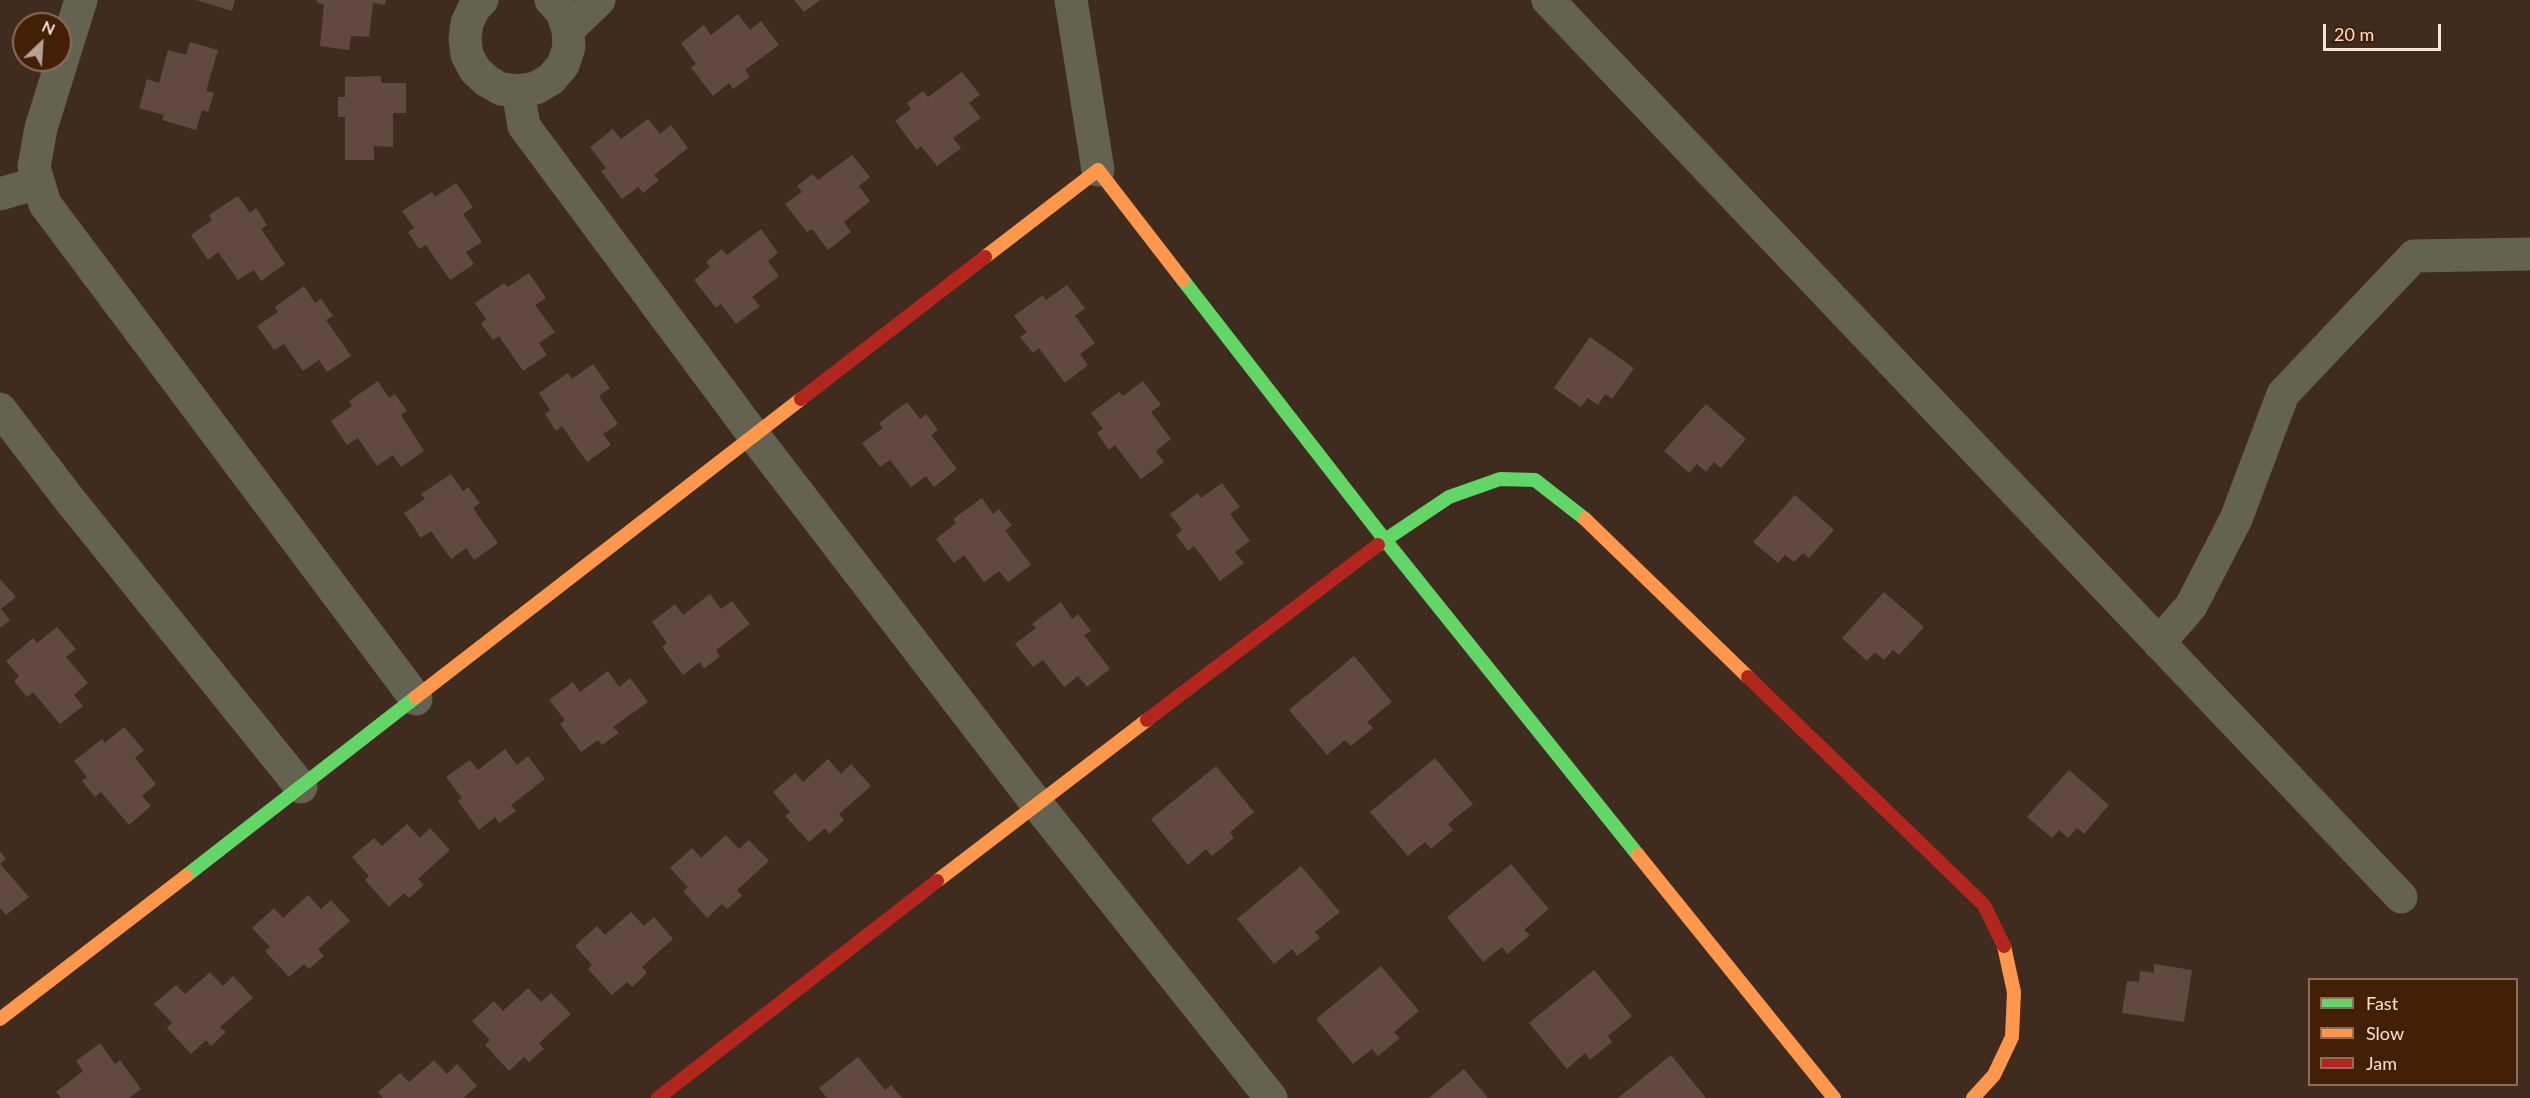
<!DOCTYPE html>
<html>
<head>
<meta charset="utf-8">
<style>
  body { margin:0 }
  #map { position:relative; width:2530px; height:1098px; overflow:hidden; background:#402c1f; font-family:Lato,sans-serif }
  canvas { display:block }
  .legend { position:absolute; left:2308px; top:978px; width:210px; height:108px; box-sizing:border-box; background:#431f06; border:2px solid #8c6d58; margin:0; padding:8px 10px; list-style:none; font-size:18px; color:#f9e1d3 }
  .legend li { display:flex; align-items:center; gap:12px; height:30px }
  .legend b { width:30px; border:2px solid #8c6d58 }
  .north { position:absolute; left:12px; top:12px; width:60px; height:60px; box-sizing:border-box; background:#431f06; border:2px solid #8c6d58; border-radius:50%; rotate:25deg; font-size:16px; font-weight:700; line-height:24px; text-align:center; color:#f9e1d3 }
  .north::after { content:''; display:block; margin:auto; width:21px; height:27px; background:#b8a294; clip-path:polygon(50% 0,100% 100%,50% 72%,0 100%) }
  .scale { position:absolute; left:2323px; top:24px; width:118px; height:27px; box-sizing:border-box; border:3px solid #f9e1d3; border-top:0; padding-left:8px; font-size:18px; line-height:21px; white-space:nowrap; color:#f9e1d3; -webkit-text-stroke:4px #431f06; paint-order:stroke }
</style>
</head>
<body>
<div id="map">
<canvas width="2530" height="1098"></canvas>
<ul class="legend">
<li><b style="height:8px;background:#63d668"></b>Fast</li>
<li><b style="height:8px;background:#ff974d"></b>Slow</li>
<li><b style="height:8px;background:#b3261e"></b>Jam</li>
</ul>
<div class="north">N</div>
<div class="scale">20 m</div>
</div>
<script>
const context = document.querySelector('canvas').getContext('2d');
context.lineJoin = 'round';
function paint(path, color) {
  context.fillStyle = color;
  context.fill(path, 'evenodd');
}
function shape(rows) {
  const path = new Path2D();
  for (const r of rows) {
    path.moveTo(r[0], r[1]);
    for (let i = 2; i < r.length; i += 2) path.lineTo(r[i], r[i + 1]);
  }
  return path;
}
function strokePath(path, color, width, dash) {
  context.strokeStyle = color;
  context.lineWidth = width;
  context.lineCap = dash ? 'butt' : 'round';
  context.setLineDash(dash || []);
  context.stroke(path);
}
paint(shape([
  [196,0,235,0,232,11],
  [317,0,386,0,385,5,373,3,369,37,351,36,349,50,320,46,324,4,317,3],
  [794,0,820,0,804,12],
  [738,14,750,30,761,21,779,45,745,70,750,77,733,89,729,83,713,96,691,68,696,64,681,43,704,25,711,35],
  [190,42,218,50,206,91,214,93,208,112,202,110,196,130,162,120,164,115,139,108,147,79,159,83,168,50,186,55],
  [962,72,980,95,969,103,981,118,953,138,961,148,937,166,921,146,917,150,895,121,911,109,907,103,923,91,928,97],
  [381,76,381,83,406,83,406,113,393,113,393,147,374,146,374,160,345,160,345,117,338,117,338,97,345,97,345,77],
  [648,119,660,134,671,125,688,148,654,175,659,180,643,193,638,187,622,199,601,171,606,168,590,147,613,129,621,139],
  [852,155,870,177,859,186,870,201,844,222,851,232,828,250,812,229,807,232,785,204,802,192,797,186,813,174,818,180],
  [456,183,473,207,463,214,482,242,466,252,474,264,450,280,426,245,419,249,408,232,414,228,402,211,432,192,435,197],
  [238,196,250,213,256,208,267,225,261,229,285,264,261,281,254,270,238,280,218,252,208,260,191,235,212,220,209,215],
  [761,229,778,253,768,261,779,276,752,297,760,306,736,324,721,304,716,308,694,280,710,267,706,262,722,249,727,255],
  [529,273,546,298,535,305,555,332,539,343,547,355,523,371,499,336,493,340,481,324,486,319,475,303,504,283,508,287],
  [1067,285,1085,308,1075,316,1095,343,1080,354,1088,365,1065,383,1039,348,1033,353,1020,337,1027,332,1014,316,1043,295,1046,300],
  [304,286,315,303,321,299,333,316,326,320,351,356,327,372,319,360,303,371,284,344,274,350,257,326,278,312,275,307],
  [1590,337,1634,368,1612,399,1605,394,1598,405,1588,398,1581,407,1554,388],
  [593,364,610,388,599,396,618,424,603,434,611,445,587,462,562,426,556,431,545,414,550,410,539,393,568,373,572,379],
  [378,381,389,398,395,394,407,411,401,415,424,451,401,467,393,455,377,466,358,438,347,445,331,421,352,406,349,401],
  [1143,381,1161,405,1151,412,1171,439,1156,451,1164,462,1141,479,1115,445,1109,450,1097,433,1103,429,1091,413,1119,392,1123,396],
  [907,402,920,419,926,414,938,430,931,435,957,469,934,487,926,476,911,487,890,460,880,467,862,443,883,428,879,423],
  [1706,404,1746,439,1721,468,1714,462,1706,472,1697,464,1689,473,1664,451],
  [451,474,463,491,468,487,480,503,473,508,498,543,474,560,466,548,451,559,431,531,421,538,404,513,425,499,421,494],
  [1222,483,1240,507,1230,514,1250,541,1235,552,1244,563,1220,581,1194,546,1188,551,1176,535,1182,530,1170,514,1198,493,1201,498],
  [1795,495,1834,530,1809,558,1803,553,1794,562,1785,555,1778,563,1753,542],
  [982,498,993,514,999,509,1012,526,1005,530,1031,565,1008,582,999,571,984,582,964,555,954,563,936,539,956,523,953,519],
  [0,579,16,597,1,609,10,620,0,628],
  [1884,592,1924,627,1899,655,1893,650,1884,660,1875,652,1867,661,1842,638],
  [710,594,721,609,732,601,750,624,716,650,720,656,704,669,700,662,683,675,662,647,667,643,652,622,675,604,683,615],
  [1061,602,1072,619,1078,614,1091,631,1084,635,1110,669,1087,687,1078,676,1064,687,1043,660,1033,667,1015,644,1036,628,1032,624],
  [57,627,76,649,66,657,88,683,74,695,83,706,60,724,33,692,27,697,14,681,19,676,6,661,33,638,37,643],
  [1354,656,1392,702,1367,722,1373,728,1351,746,1345,740,1327,755,1289,710],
  [608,671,619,687,630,678,648,702,613,727,619,733,602,745,598,740,581,752,560,724,565,720,549,700,573,682,580,692],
  [124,727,144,750,135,758,156,784,142,796,151,806,129,825,101,792,95,797,82,781,87,777,74,761,102,739,105,743],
  [505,749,517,765,528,756,545,779,511,805,516,811,499,823,495,817,479,830,458,801,462,798,446,777,470,760,478,770],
  [1435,758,1473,804,1448,824,1453,830,1431,849,1425,842,1408,856,1370,812],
  [828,759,841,774,851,764,871,786,839,814,844,820,829,834,825,828,809,842,785,816,790,812,773,792,795,773,803,782],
  [1216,766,1254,812,1230,832,1234,838,1212,856,1206,849,1188,865,1151,819],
  [2069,770,2109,805,2084,834,2077,828,2068,838,2059,830,2052,838,2027,817],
  [407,824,420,838,430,828,450,850,418,879,424,885,409,898,404,893,389,907,365,880,369,876,352,857,374,838,382,846],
  [726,835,739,849,749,840,769,861,737,890,742,896,727,909,722,904,707,918,683,891,688,887,670,868,692,848,701,858],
  [0,851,6,859,0,864,29,897,6,915,0,908],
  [1511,864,1549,909,1524,930,1530,935,1507,954,1502,947,1483,962,1447,917],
  [1301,866,1340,912,1315,932,1320,938,1297,956,1292,949,1274,964,1237,919],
  [308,895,321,909,331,900,350,921,318,949,324,956,309,969,304,964,289,977,265,951,270,947,252,928,274,908,283,918],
  [631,912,644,926,654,917,673,939,642,967,647,973,632,987,627,982,612,995,588,969,592,965,575,946,597,926,605,935],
  [2154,964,2192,970,2184,1022,2122,1013,2127,981,2139,982,2140,971,2154,973],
  [1381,966,1419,1011,1394,1032,1400,1038,1378,1056,1372,1049,1353,1064,1316,1019],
  [1594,970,1632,1016,1608,1036,1612,1042,1590,1060,1585,1053,1567,1069,1529,1023],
  [210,972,223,986,233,976,253,998,220,1027,226,1032,211,1046,206,1040,191,1054,167,1028,172,1023,154,1004,176,985,185,994],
  [528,988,541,1002,551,993,571,1014,539,1043,544,1049,529,1062,524,1057,509,1071,485,1045,490,1040,472,1021,494,1001,503,1011],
  [100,1043,115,1064,120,1060,141,1089,129,1098,61,1098,56,1092,83,1071,76,1061],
  [1671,1055,1706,1098,1618,1098],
  [858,1057,885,1090,891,1085,902,1098,827,1098,819,1088],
  [434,1060,447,1074,457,1064,477,1086,463,1098,383,1098,378,1092,400,1073,409,1082],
  [1464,1069,1488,1098,1429,1098]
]), '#614941');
strokePath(shape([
  [81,0,41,128,34,167,45,204,416,699],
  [482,0,474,8,467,23,465,39,467,55,475,70,487,81,501,89,518,91,536,88,551,79,563,65,569,47,568,30,562,12,551,0],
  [1071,0,1098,170],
  [1548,0,2401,897],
  [568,30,599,0],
  [518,91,524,126,755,437,1037,804,1271,1098],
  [0,194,38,183],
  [0,409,69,499,301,787],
  [2159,643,2191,606,2236,519,2283,394,2414,256,2530,254]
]), '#646250', 33);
strokePath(shape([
  [1183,280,1385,540,1449,497,1500,479,1535,480,1585,519],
  [1378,545,1385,540,1638,855],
  [186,876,416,697]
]), '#63d668', 14);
strokePath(shape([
  [985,257,1098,170,1183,280],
  [1585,519,1748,677],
  [416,697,801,399],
  [1638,855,1834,1098],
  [937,881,1147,720],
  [0,1019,186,876],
  [1973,1098,1994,1075,2012,1037,2014,992,2004,946]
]), '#ff974d', 14);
strokePath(shape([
  [801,399,985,257],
  [1748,677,1984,905,2004,946],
  [1147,720,1378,545],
  [658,1098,937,881]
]), '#b3261e', 14);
</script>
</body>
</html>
